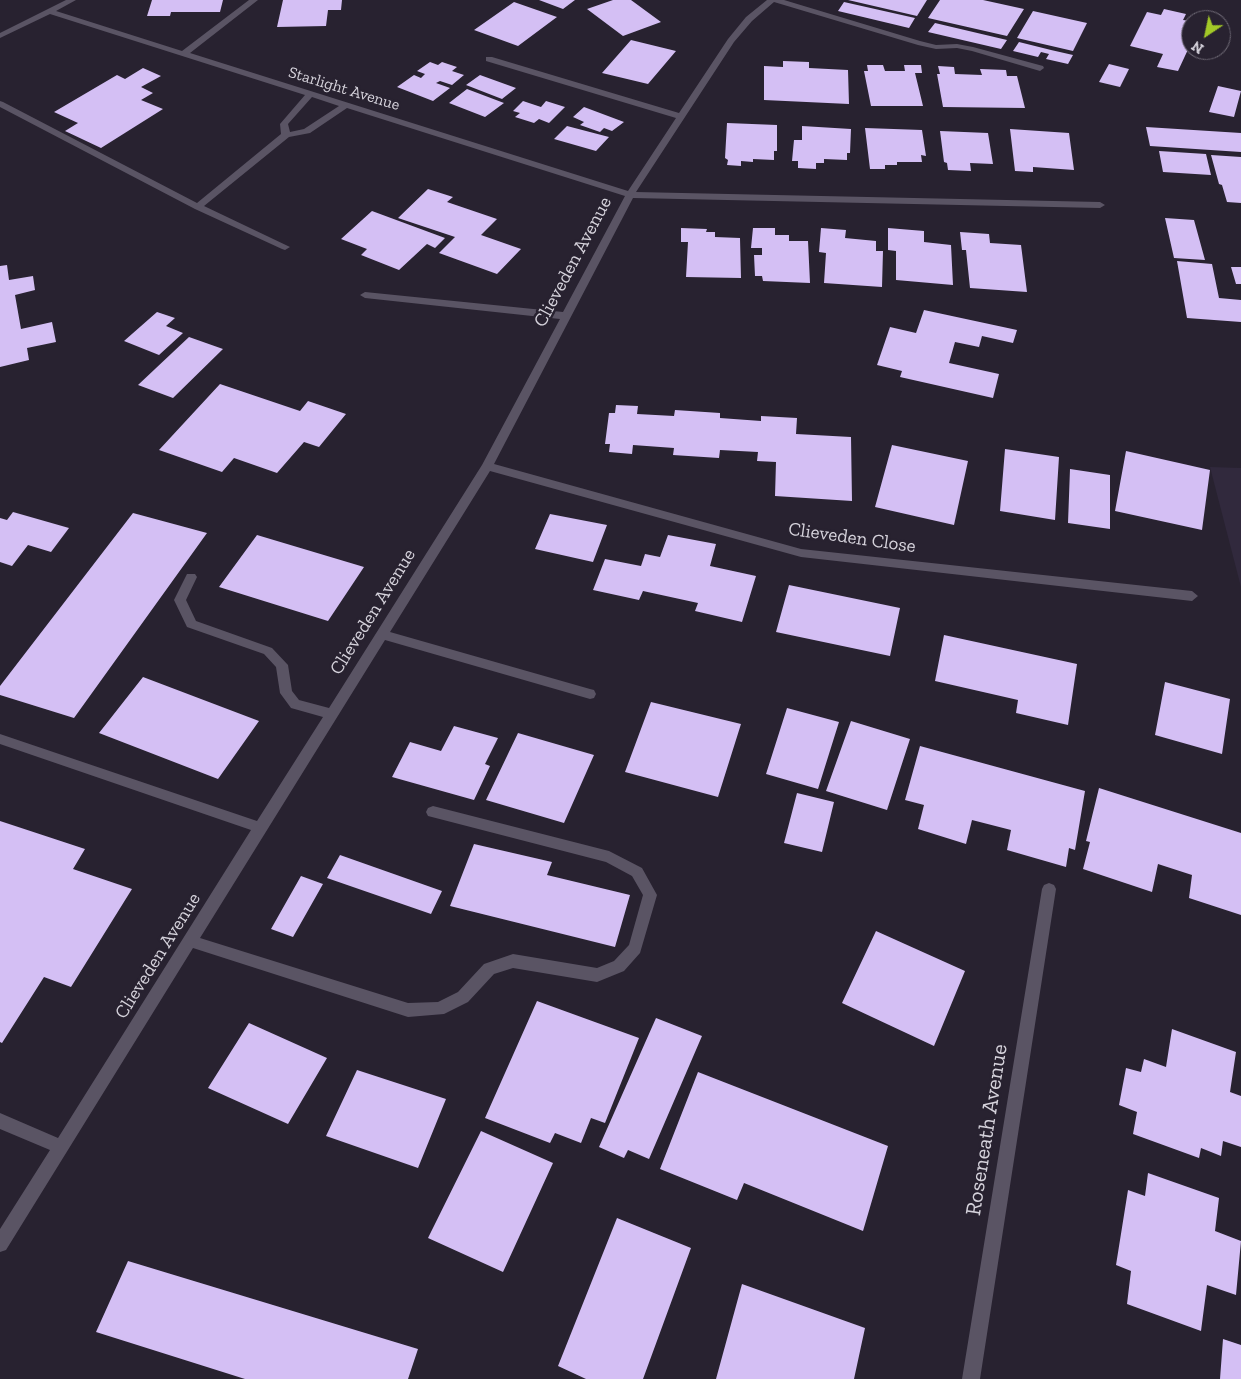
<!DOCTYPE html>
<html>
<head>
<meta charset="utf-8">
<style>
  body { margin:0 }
  #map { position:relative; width:1241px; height:1379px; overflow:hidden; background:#282230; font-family:"Zilla Slab",serif }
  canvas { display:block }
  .north { position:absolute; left:1181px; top:10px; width:50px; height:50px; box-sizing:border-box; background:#282230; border:1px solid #6d6874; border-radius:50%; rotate:214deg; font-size:14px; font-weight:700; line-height:20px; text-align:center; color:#d5d2db }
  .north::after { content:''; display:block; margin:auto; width:18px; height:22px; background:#a3c927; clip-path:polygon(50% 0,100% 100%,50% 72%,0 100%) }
</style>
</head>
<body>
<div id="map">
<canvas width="1241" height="1379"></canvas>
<div class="north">N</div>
</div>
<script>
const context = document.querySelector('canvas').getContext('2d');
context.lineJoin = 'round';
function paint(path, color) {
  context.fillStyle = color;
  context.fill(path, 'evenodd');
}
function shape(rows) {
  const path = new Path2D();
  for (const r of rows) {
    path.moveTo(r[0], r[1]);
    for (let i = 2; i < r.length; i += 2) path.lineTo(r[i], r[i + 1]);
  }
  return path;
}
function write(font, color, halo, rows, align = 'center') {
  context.font = font + ' "Zilla Slab",serif';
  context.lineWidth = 5;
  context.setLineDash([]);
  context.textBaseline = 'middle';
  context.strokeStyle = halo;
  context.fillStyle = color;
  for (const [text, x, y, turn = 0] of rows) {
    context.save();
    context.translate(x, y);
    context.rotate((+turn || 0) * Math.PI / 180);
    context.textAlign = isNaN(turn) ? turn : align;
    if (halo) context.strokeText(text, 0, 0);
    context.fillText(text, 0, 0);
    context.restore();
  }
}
paint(shape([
  [1210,467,1241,468,1241,587]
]), '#31293d');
paint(shape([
  [152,0,223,0,220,12,171,12,170,16,147,16],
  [283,0,342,0,341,10,328,10,326,26,277,27],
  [539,0,575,0,563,9],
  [613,0,631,0,661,22,623,36,587,9],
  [848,0,927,0,917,16],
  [940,0,983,0,1024,9,1007,36,928,18],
  [514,2,557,17,518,46,474,30],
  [844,2,915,18,909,28,838,11],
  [1164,9,1186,14,1183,20,1191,21,1191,43,1178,71,1157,67,1163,54,1130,46,1147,12,1161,15],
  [1033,11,1087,23,1073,51,1017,38],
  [935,23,1007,40,1001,49,928,32],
  [631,40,676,51,648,84,602,73],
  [1019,42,1051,50,1073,55,1068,64,1046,59,1049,54,1041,52,1038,57,1013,51],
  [783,61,809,62,809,68,848,70,849,104,764,100,764,66,783,67],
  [430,62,438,65,442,62,457,67,452,71,464,75,452,85,440,81,436,83,450,88,433,101,397,87,414,75,421,78,425,74,417,71],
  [1109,64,1129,69,1120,87,1099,82],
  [867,65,883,65,885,71,905,71,904,65,921,65,922,73,915,73,923,106,871,106,864,71,868,71],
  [938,66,954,67,955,74,982,75,980,69,1006,70,1007,76,1017,76,1025,108,943,107,937,74,940,74],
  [143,68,161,76,141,87,153,93,141,100,163,109,101,148,65,131,78,123,54,112,117,75,125,79],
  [480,75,516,88,502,99,466,85],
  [1218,86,1241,91,1234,117,1209,112],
  [467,89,504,103,485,117,449,103],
  [523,101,541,107,546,101,565,107,549,123,539,119,534,123,515,117,520,113,513,111],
  [584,107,624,122,612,131,604,128,600,132,580,125,584,122,573,117],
  [727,123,777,125,777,151,774,151,774,160,753,159,753,162,741,161,741,166,727,165,728,160,725,158],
  [567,126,609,137,596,151,554,139],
  [802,126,851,129,850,153,847,153,847,160,824,159,824,163,816,163,816,169,798,168,798,161,792,161,794,140,802,140],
  [1146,127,1241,133,1241,152,1150,146],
  [865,128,922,130,926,156,921,155,922,162,897,162,897,165,885,165,885,169,870,169],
  [1010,129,1069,133,1074,170,1033,167,1033,172,1015,171],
  [940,131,988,133,993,164,970,163,971,171,948,170,947,163,944,162],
  [1159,151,1206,154,1211,175,1163,172],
  [1211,155,1241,157,1241,203,1227,202,1222,185,1219,184],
  [428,189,453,197,447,202,497,219,481,235,521,249,497,274,439,253,455,237,398,218],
  [372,211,445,238,435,248,427,244,399,270,361,255,367,249,341,239],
  [1165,218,1194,220,1205,260,1174,258],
  [681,228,707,229,706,232,715,232,715,237,740,238,741,278,686,277,688,242,681,242],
  [753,228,775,228,775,235,789,235,789,241,808,241,810,283,763,281,762,276,755,276,754,255,762,255,762,248,751,248],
  [821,228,846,230,845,238,876,241,876,251,883,251,882,287,824,283,826,253,819,252],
  [888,228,924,231,924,242,951,245,953,285,896,280,896,251,888,250],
  [960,232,989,234,990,243,1021,245,1027,292,970,288,966,250,962,250],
  [1177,261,1212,264,1219,298,1241,300,1241,322,1187,318],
  [7,265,9,280,33,276,35,290,15,295,21,329,52,322,56,342,27,348,29,360,0,367,0,266],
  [1231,267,1241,267,1241,284,1236,284],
  [924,310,1017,330,1013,343,982,336,979,347,955,342,949,363,999,374,993,398,900,377,902,371,877,365,890,327,916,333],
  [157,312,175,318,166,326,183,333,159,355,124,341],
  [189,337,223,349,173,398,138,385],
  [220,384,300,411,308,401,346,414,319,447,304,442,277,473,234,458,222,472,159,450],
  [616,405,638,406,637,414,674,416,675,410,720,413,720,418,761,421,761,416,797,418,796,434,851,437,852,501,775,496,776,462,757,461,758,452,720,450,719,458,673,455,674,448,633,445,632,454,609,452,610,444,605,444,609,413,615,413],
  [892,445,968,461,954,525,875,507],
  [1005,449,1059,457,1055,520,1000,511],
  [1126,451,1210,470,1202,530,1115,511],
  [1070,469,1110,475,1110,529,1068,523],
  [13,512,69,528,51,552,28,545,12,566,0,562,0,518,7,520],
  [133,513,207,533,74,718,0,695,0,686],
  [550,514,607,525,593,562,535,549],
  [257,535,364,567,328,621,219,587],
  [668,535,716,544,710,566,756,576,742,622,695,611,698,603,643,591,639,600,593,590,605,559,641,566,645,554,660,557],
  [789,585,900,608,890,656,776,632],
  [944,635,1077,664,1068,725,1016,713,1018,700,935,681],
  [143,677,259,721,218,779,99,733],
  [1165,682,1230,699,1222,754,1155,735],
  [651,702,741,724,718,797,625,772],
  [787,708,839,722,818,789,766,774],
  [851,721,910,739,887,810,826,791],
  [454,726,498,738,485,764,490,766,474,800,392,777,410,742,441,751],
  [518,733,594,755,564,823,486,800],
  [920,746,1085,791,1075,850,1069,848,1066,867,1007,850,1011,830,972,820,966,844,918,829,924,805,905,800],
  [1099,788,1241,833,1241,915,1189,898,1192,875,1158,864,1152,892,1083,869,1090,842,1086,841],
  [797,793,834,802,822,852,784,843],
  [0,821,85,849,73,869,132,889,71,987,44,977,2,1043,0,1042],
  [474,844,552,862,547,875,630,895,615,947,450,906],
  [340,855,442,891,431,914,327,878],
  [301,876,323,884,293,937,271,929],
  [876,931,965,971,934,1046,842,1003],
  [537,1001,639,1038,605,1123,591,1118,581,1143,555,1133,550,1143,485,1118],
  [656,1018,702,1036,649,1159,628,1150,624,1158,599,1147],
  [249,1023,327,1058,288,1124,208,1088],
  [1172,1029,1236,1052,1230,1092,1241,1096,1241,1147,1223,1141,1221,1156,1201,1148,1199,1158,1133,1134,1137,1112,1119,1105,1126,1068,1141,1072,1144,1059,1166,1067],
  [357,1070,446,1099,418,1168,326,1136],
  [698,1072,888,1146,863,1231,744,1183,737,1200,660,1169],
  [481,1131,553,1163,503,1272,428,1238],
  [1148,1173,1219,1198,1215,1231,1241,1241,1236,1295,1207,1285,1201,1331,1127,1304,1131,1271,1116,1265,1128,1190,1145,1196],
  [617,1218,691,1248,643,1379,586,1379,558,1366],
  [128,1261,418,1349,408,1379,245,1379,96,1332],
  [742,1284,865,1328,854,1379,716,1379],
  [1223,1339,1241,1345,1241,1379,1220,1379]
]), '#d4bff4');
paint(shape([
  [66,0,76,0,56,11,182,51,249,0,258,0,190,53,628,191,676,118,486,61,486,57,492,57,679,113,728,39,746,17,767,0,784,0,920,41,936,45,957,44,973,47,1043,66,1044,68,1040,71,972,51,957,48,936,49,918,45,774,2,752,21,734,42,636,192,1100,202,1105,205,1100,208,633,198,494,464,801,549,1192,591,1198,596,1192,601,801,557,490,471,390,632,590,689,594,690,596,694,594,698,590,699,385,640,200,938,408,1003,438,1002,458,992,484,964,513,954,597,968,614,961,629,945,643,895,632,876,606,862,428,816,426,812,428,808,433,806,609,851,642,868,657,895,640,953,624,971,597,982,513,968,494,974,468,1002,444,1014,408,1017,193,948,6,1250,0,1252,0,1229,50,1150,0,1129,0,1113,58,1138,251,830,0,744,0,734,257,821,323,717,291,708,280,693,276,667,264,654,187,627,174,600,187,574,195,574,197,577,186,600,196,621,272,648,288,665,292,691,299,700,329,708,482,465,560,319,365,298,360,295,365,292,563,312,625,196,347,108,310,133,289,137,204,206,290,247,285,250,282,249,195,209,0,107,0,101,3,102,197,203,281,134,280,124,305,95,50,14,0,38,0,33,66,0],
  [312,97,339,106,304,129,290,132,288,124,312,97],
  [1049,883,1054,885,1056,889,980,1379,962,1379,1042,889,1044,885,1049,883]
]), '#5a5464');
write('16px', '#d5d2db', '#282230', [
  ["Starlight Avenue",344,89,17]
]);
write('19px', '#d5d2db', '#282230', [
  ["Clieveden Avenue",573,262,-62],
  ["Clieveden Close",852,538,8],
  ["Clieveden Avenue",373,612,-58],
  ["Clieveden Avenue",158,956,-58]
]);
write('22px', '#d5d2db', '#282230', [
  ["Roseneath Avenue",987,1130,-81]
]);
</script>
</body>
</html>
